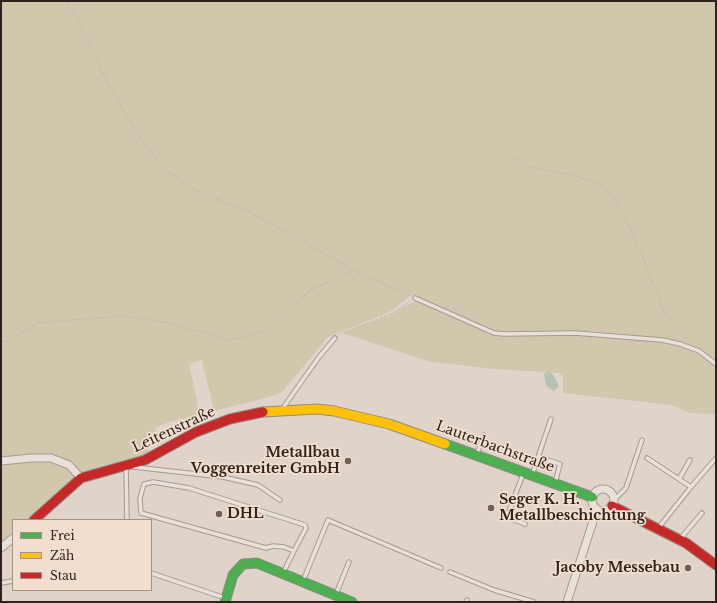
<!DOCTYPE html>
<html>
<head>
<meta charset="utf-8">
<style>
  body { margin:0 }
  #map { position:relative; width:717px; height:603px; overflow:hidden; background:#e0d3c9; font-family:"Libre Baskerville",serif }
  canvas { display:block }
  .frame { position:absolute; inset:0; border:2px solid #31211d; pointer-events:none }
  .legend { position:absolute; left:12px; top:519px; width:140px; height:72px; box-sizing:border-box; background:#f1decf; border:1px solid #a49288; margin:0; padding:5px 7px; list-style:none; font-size:12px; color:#31211d }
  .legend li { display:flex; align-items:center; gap:8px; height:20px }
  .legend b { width:20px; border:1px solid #a49288 }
</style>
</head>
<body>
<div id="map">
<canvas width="717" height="603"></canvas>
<div class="frame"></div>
<ul class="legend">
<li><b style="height:5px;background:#4caf50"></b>Frei</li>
<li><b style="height:5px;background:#ffc107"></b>Zäh</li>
<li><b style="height:5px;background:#c62828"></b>Stau</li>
</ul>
</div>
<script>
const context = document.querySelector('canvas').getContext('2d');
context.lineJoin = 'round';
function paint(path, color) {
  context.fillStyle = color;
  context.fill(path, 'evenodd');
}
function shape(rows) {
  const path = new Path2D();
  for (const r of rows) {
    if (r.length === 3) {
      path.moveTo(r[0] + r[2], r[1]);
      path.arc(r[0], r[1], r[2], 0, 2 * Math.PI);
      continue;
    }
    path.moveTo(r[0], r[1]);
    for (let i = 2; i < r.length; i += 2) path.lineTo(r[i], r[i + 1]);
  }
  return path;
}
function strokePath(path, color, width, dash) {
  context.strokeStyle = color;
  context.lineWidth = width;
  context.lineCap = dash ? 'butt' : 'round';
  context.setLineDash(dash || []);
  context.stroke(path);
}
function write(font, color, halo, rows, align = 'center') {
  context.font = font + ' "Libre Baskerville",serif';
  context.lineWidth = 3.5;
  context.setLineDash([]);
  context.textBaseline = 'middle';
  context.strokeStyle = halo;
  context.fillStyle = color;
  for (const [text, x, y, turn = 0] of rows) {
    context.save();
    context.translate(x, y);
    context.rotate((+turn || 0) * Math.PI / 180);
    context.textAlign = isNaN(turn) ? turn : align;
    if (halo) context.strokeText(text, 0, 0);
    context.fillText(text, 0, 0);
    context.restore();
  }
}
paint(shape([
  [1,1,716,1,716,363,689,345,667,339,592,331,494,331,483,328,440,306,410,296,388,313,328,337,283,391,273,396,214,411,202,360,189,364,200,415,169,422,155,428,158,439,145,445,152,456,105,465,34,520,13,520,13,538,1,548],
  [416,300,446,312,484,331,499,335,574,334,651,340,688,349,705,358,716,368,716,414,690,413,672,405,563,393,563,376,559,373,495,369,431,362,342,333,392,314]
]), '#d1c7ad');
paint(shape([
  [548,371,553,374,558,384,558,387,554,391,546,386,544,374]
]), '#b5c2b5');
const lane = shape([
  [415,298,494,333,504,334,575,333,662,340,680,344,699,351,716,364],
  [283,408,319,357,335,338],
  [477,454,484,435],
  [538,457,560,464,555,483],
  [647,458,691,487,659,527],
  [126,467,127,520],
  [134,467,223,477,258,485,280,500],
  [523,474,507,517,525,524],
  [532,475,551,419],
  [679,479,690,460],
  [691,487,716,458],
  [614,500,626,488,642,440],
  [680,539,702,513],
  [450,572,494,590,534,602],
  [151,573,225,598],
  [283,573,294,551,306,528,305,525,189,488,153,482,144,484,140,498,141,513,266,548,273,546,284,547,294,551],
  [303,581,328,520,441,568],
  [1,583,13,581],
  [336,594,349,562],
  [466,602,467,600]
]);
const street = shape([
  [1,461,31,458,51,458,69,465,81,478],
  [603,500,11],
  [1,548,13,538],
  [567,602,597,509]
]);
const fast = shape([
  [445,444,592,497],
  [225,602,233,575,243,564,257,563,352,602]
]);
const slow = shape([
  [263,412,317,409,334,411,389,424,445,444]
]);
const jam = shape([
  [612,506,686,543,716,565],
  [34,520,81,478,145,460,196,432,230,419,263,412]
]);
strokePath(lane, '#a59993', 5.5);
strokePath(street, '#a59993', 9);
strokePath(fast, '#948983', 11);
strokePath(slow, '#948983', 11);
strokePath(jam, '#948983', 11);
strokePath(shape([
  [66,1,78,20,105,78,140,138,166,171,203,194,245,209,353,270,411,296],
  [510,156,529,167,577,176,598,184,608,191,618,205,641,252,663,310,686,340],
  [338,335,393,313,411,301],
  [1,342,7,341,38,323,120,316,165,322,230,340,261,332,279,315,313,289,352,271]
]), '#c0b7b2', 1, [3, 2]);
strokePath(lane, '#e8e1da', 3.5);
strokePath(street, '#e8e1da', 7);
strokePath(fast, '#4caf50', 9);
strokePath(slow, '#ffc107', 9);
strokePath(jam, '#c62828', 9);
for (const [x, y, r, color] of [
  [348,461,4,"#6e5f59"],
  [491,508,4,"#6e5f59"],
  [219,514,4,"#6e5f59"],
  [688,568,4,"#6e5f59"]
]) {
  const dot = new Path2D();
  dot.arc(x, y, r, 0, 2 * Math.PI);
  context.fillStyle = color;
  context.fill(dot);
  strokePath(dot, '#f1decf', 1.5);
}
write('14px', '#31211d', '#f1decf', [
  ["Leitenstraße",174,430,-25],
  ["Lauterbachstraße",495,447,20]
]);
write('bold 14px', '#31211d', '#f1decf', [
  ["Metallbau",340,453],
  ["Voggenreiter GmbH",340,469],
  ["Seger K. H.",499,500,"left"],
  ["Metallbeschichtung",499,516,"left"],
  ["DHL",227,514,"left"],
  ["Jacoby Messebau",680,568]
], 'right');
</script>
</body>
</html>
